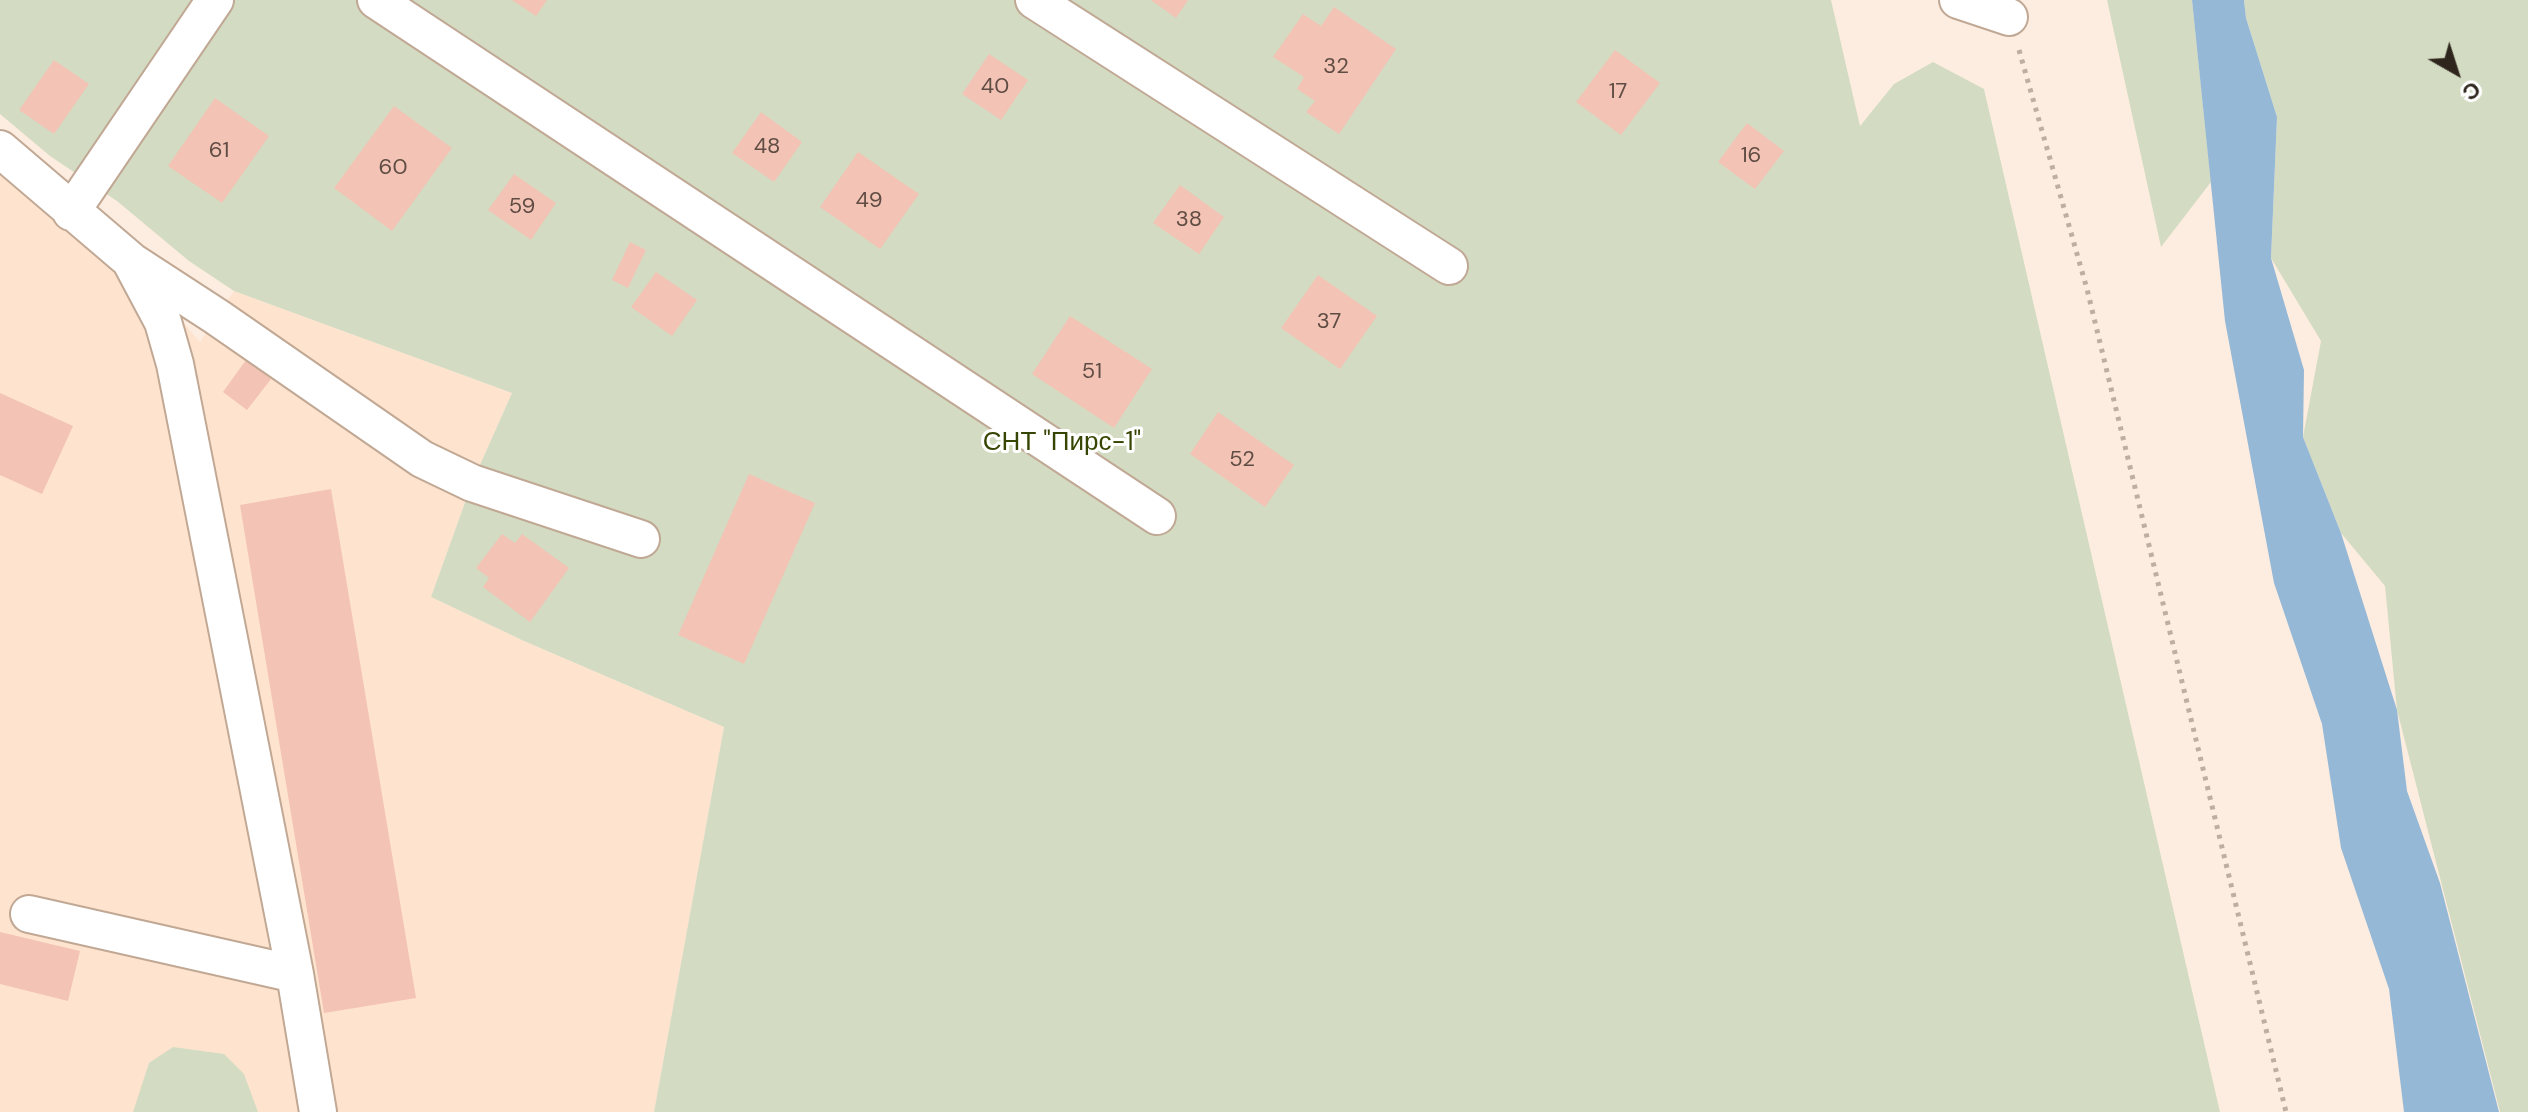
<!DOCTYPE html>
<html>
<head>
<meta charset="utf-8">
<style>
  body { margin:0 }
  #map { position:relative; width:2528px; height:1112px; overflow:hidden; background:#fdede0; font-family:"DM Sans",sans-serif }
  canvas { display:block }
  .north { position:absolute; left:2416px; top:32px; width:80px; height:80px; -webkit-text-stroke:6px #fff; paint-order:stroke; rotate:141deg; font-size:22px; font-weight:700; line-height:32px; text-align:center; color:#2e251d }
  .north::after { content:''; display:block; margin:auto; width:28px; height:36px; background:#2e251d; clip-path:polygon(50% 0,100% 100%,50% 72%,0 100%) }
</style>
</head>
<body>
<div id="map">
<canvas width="2528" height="1112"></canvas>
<div class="north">С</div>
</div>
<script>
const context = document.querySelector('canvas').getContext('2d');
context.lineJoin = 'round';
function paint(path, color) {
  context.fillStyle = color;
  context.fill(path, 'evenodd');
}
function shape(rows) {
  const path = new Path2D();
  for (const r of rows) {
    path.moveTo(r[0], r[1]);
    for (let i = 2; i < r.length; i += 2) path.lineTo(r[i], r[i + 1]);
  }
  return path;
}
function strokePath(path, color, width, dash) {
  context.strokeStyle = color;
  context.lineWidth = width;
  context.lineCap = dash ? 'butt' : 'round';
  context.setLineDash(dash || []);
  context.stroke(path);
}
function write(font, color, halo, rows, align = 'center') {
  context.font = font + ' "DM Sans",sans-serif';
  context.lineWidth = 6;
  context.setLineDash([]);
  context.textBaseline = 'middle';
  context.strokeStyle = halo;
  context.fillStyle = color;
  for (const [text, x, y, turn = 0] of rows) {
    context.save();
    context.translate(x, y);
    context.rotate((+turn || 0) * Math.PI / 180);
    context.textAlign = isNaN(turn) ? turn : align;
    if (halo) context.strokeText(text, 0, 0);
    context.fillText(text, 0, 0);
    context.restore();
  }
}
paint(shape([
  [0,149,130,260,200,342,234,291,512,393,472,483,431,597,524,641,724,727,654,1112,0,1112]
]), '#fee4cf');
paint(shape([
  [0,0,1831,0,1860,126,1894,84,1933,62,1984,89,2220,1112,654,1112,724,727,524,641,431,597,472,483,512,393,234,291,189,261,117,201,50,156,0,114],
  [2107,0,2192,0,2211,182,2161,247],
  [2244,0,2528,0,2528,1112,2500,1112,2397,710,2385,586,2341,533,2303,437,2321,341,2271,258,2277,117,2246,18],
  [173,1047,224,1054,244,1074,258,1112,133,1112,149,1063]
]), '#d3dcc2');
paint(shape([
  [2192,0,2244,0,2246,18,2277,117,2271,258,2304,370,2303,437,2341,533,2397,710,2407,791,2440,883,2499,1112,2404,1112,2389,989,2341,848,2322,724,2274,583,2225,321]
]), '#95b8d7');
paint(shape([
  [512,0,547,0,536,16],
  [1151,0,1188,0,1176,18],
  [1334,7,1396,49,1339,134,1306,112,1315,101,1297,89,1304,77,1273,57,1303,14,1321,26],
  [1615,50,1660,83,1621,135,1576,102],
  [989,54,1028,80,1001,120,962,94],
  [54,60,89,84,54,134,19,110],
  [215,98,269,136,222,203,168,166],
  [394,106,452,148,392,231,334,188],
  [761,112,802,142,774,182,732,153],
  [1747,123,1784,151,1755,189,1718,162],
  [858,152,919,194,880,249,820,207],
  [514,174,556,203,531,240,488,210],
  [1180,185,1224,217,1199,254,1153,223],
  [630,242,646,250,628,288,612,280],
  [656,272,697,300,672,336,631,307],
  [1318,275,1377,316,1340,369,1281,328],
  [1070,316,1152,369,1114,428,1032,374],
  [246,360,271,379,247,410,223,392],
  [0,393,73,426,42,494,0,475],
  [1218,412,1294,465,1265,507,1190,454],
  [749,474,815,503,744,664,678,635],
  [331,489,416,998,324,1013,240,505],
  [502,534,515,543,522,534,569,568,530,622,483,587,489,578,476,568],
  [0,932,80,951,68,1001,0,984]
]), '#f3c3b5');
const minor = shape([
  [376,0,1157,516],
  [1034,0,1449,266],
  [1958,0,2009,17],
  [0,149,130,260,163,322,175,364,295,974,318,1112],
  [71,212,215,0],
  [131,261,217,317,422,459,472,483,641,539],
  [29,914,295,974]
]);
strokePath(minor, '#c0a894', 40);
strokePath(shape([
  [2019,50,2087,289,2286,1112]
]), '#bcaea3', 5, [4, 6]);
strokePath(minor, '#fff', 36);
write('22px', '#5f4c43', null, [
  ["32",1336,67],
  ["40",995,87],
  ["17",1618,92],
  ["48",767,147],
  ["61",219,151],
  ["16",1751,156],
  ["60",393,168],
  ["49",869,201],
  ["59",522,207],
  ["38",1189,220],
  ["37",1329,322],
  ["51",1092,372],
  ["52",1242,460]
]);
write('26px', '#364602', '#fff', [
  ["СНТ \"Пирс-1\"",1062,443]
]);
</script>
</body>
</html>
